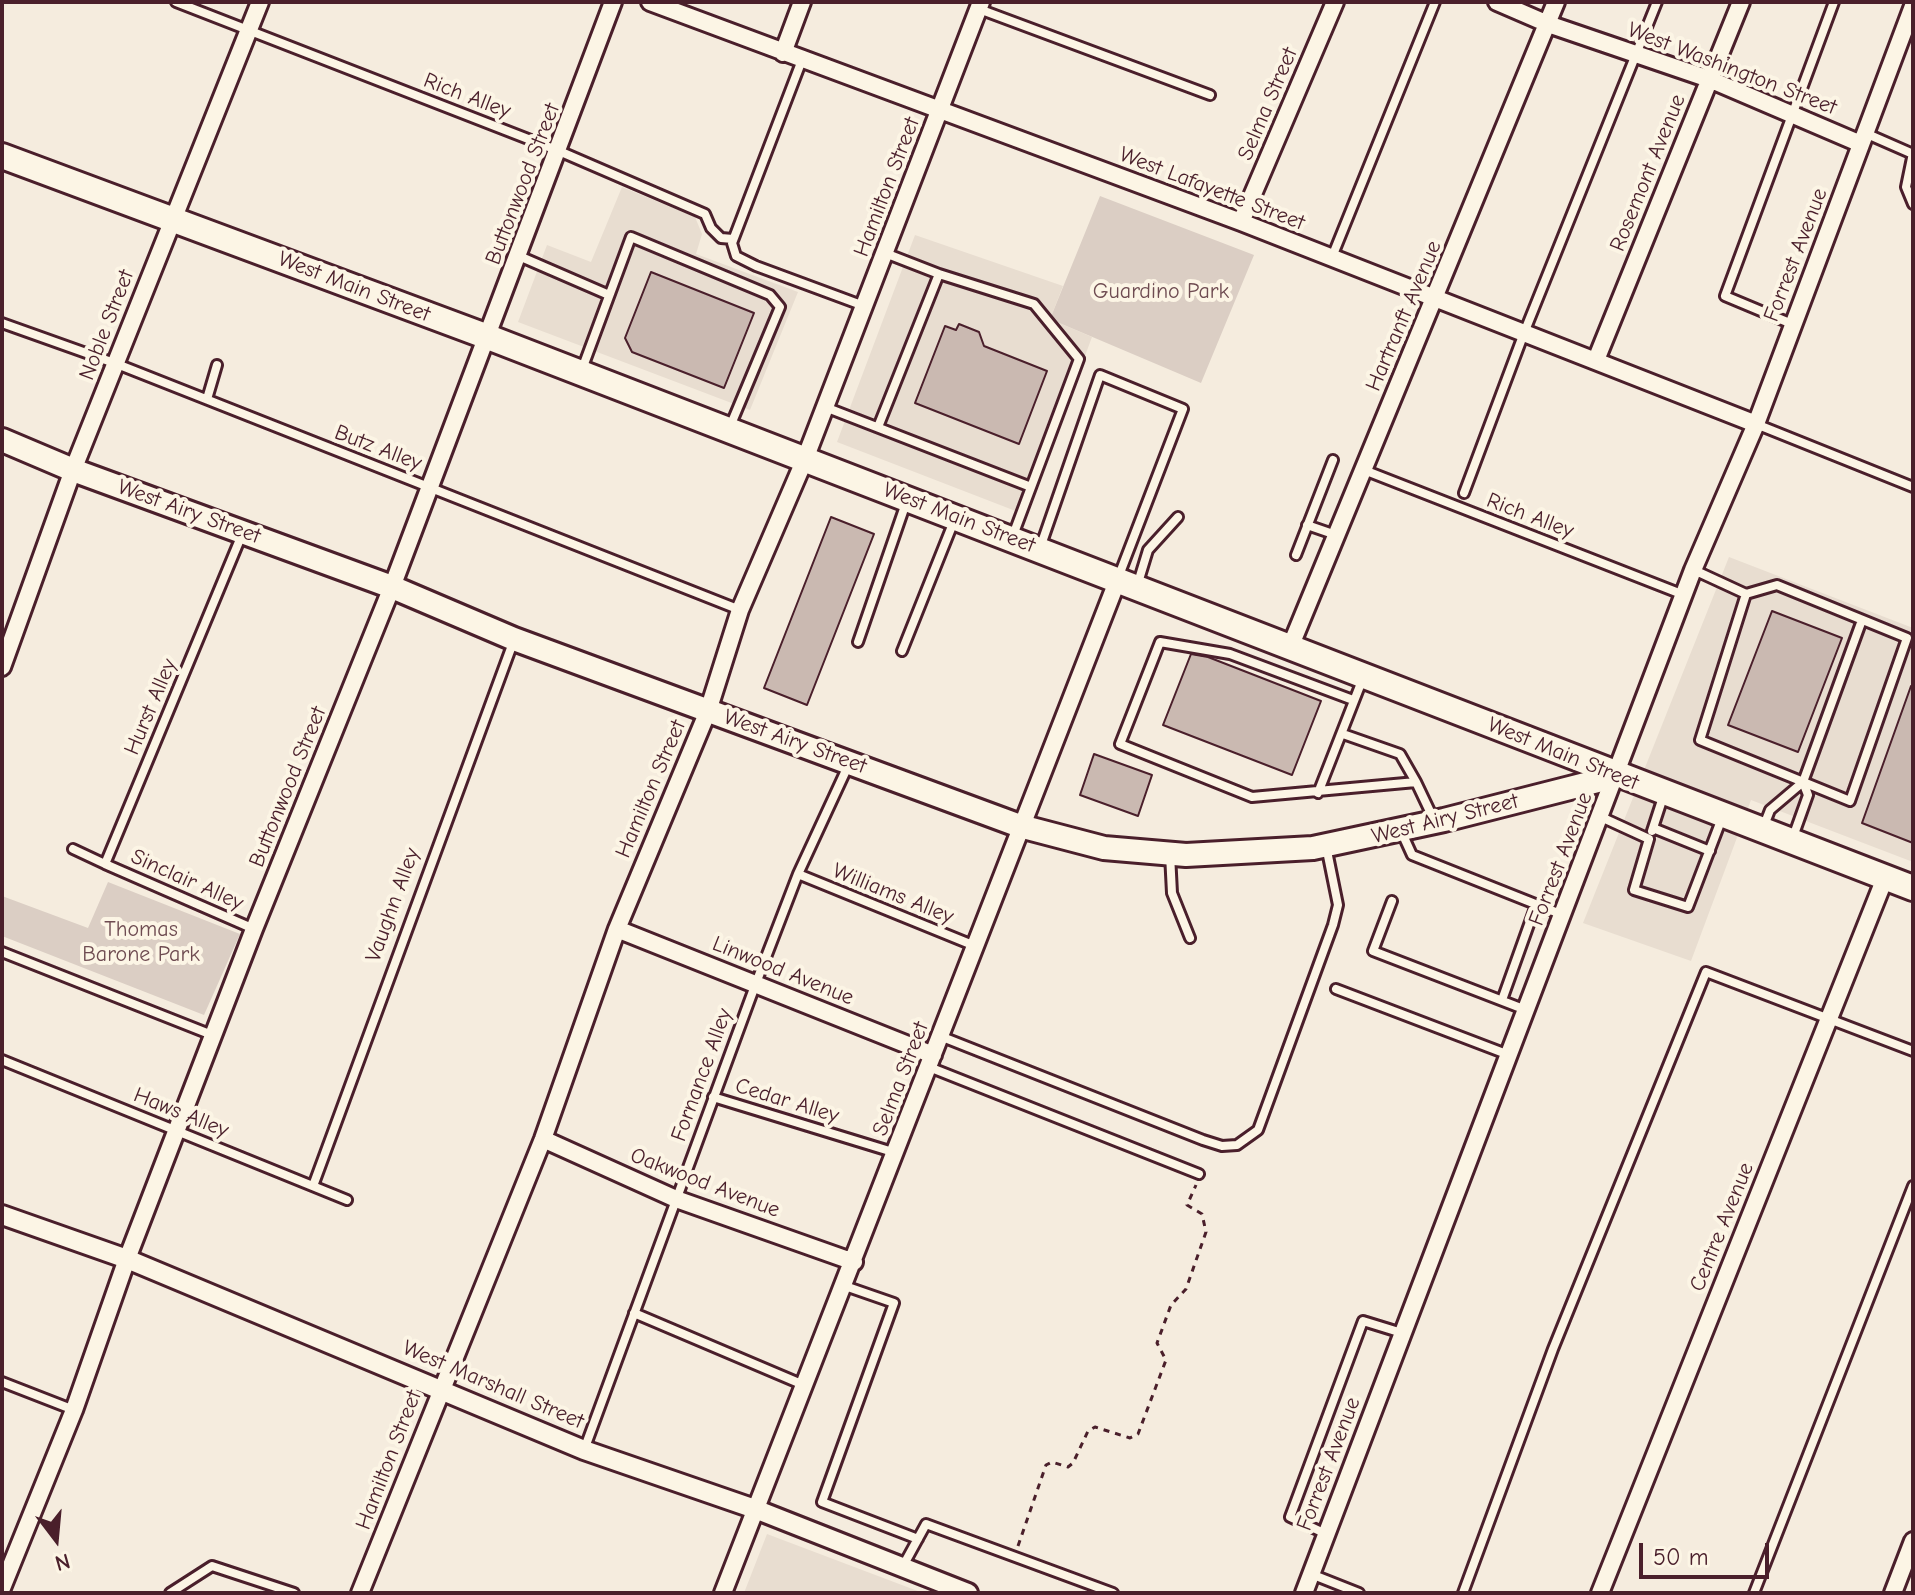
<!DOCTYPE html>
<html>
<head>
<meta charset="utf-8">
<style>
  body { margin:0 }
  #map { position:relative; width:1915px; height:1595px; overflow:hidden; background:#f5ecde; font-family:"Comic Neue",sans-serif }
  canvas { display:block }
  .frame { position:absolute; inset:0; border:4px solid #4a1f2b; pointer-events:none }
  .north { position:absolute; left:16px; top:1499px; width:80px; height:80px; -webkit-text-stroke:6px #fcf5e5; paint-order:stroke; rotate:164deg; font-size:22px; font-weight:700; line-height:32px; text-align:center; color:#4a1f2b }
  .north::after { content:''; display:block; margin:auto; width:28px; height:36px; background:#4a1f2b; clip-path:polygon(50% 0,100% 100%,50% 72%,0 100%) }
  .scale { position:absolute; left:1639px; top:1543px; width:130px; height:36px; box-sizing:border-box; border:4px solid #4a1f2b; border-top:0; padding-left:10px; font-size:24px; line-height:28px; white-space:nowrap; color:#4a1f2b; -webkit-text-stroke:6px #fcf5e5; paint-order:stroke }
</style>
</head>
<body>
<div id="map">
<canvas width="1915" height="1595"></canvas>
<div class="frame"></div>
<div class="north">N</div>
<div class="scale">50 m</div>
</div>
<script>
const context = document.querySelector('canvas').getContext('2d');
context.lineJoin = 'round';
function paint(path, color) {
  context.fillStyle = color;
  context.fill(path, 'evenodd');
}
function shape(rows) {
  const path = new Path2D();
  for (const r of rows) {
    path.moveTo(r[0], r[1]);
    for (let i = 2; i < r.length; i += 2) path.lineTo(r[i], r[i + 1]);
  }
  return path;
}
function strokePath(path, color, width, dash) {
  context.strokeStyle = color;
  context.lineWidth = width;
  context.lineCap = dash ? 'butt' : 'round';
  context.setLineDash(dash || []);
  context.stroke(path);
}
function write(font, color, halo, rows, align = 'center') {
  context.font = font + ' "Comic Neue",sans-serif';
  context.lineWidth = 8;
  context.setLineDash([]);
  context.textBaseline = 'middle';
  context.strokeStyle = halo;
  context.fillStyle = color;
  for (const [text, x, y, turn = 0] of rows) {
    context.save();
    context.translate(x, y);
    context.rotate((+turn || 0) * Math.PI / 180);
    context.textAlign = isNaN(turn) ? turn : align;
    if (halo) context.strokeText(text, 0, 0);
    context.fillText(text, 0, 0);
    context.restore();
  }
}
paint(shape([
  [622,187,695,217,702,234,696,254,798,292,750,410,518,322,547,245,591,262],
  [915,235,1063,286,1050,319,1092,337,1026,515,837,442],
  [1729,557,1913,628,1913,862,1751,800,1691,961,1583,923],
  [767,1534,923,1593,744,1593]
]), '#e8ddd0');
paint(shape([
  [1100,196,1254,255,1201,383,1050,319],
  [108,882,240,934,204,1015,2,936,2,896,88,928]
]), '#dbcec4');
const building = shape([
  [651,272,754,313,724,388,632,352,625,338,651,272],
  [959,324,979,332,984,346,1047,371,1019,444,915,403,945,326,956,330,959,324],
  [831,517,874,534,807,705,764,688,831,517],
  [1772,611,1842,638,1798,752,1728,725,1772,611],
  [1191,654,1208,657,1321,701,1292,775,1163,725,1191,654],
  [1911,686,1913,687,1913,843,1862,823,1911,686],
  [1094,754,1152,775,1138,816,1080,795,1094,754]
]);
paint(building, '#cab9b1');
strokePath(building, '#4a1f2b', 2);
const service = shape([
  [176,2,559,151,705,214,711,228,721,238,733,239],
  [979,9,1210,95],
  [802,60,732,243,736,256,756,266,864,306],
  [1865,133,1913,154],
  [1913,153,1906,187,1913,204],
  [885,253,939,274],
  [519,256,609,295],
  [1332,257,1435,2],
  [2,323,117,364,740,610],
  [1792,324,1725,296,1834,2],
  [581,372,631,237,770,295,780,307,729,429],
  [207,399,217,365],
  [825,407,1031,487],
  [1756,424,1913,487],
  [878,427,939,274,1034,304,1079,359,1012,538],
  [1364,470,1684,595],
  [1464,493,1524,333,1657,2],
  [1307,525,1336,535],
  [1040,548,1100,375,1183,409,1118,578],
  [1296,555,1333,460],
  [1694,570,1746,594,1700,740,1850,801,1907,638,1777,585,1746,594],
  [1137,586,1148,550,1178,517],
  [858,642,906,503],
  [902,651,954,521],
  [1353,700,1230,654,1160,642,1120,744,1252,797,1416,782,1435,822],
  [1343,734,1400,754,1416,782],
  [1318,793,1363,678],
  [1601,817,1649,839,1634,890,1688,907,1722,818],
  [1653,828,1710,851],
  [1763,828,1770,810,1803,782],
  [1652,831,1664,794],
  [1402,833,1412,855,1563,915],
  [1793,837,1808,795,1803,782,1862,620],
  [73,849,105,864,243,532],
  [1170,854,1172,893,1190,938],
  [105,864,254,929],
  [798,874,975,946],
  [1392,901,1373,951,1526,1010],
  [2,952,212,1035],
  [1336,989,1509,1055],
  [1502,1000,1536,905],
  [940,1036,1203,1140,1222,1146,1237,1145,1258,1130,1333,925,1338,905,1326,846],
  [2,1060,347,1200],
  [929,1067,1199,1174],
  [713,1097,896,1153],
  [313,1186,514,640],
  [845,1286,894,1303,822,1502,918,1539],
  [634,1313,806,1386],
  [2,1382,74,1410],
  [584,1450,756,983,798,874,848,766],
  [1326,1534,1290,1517,1363,1321,1402,1333],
  [903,1566,926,1524,1113,1593],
  [1311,1574,1359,1593],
  [170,1593,212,1566,294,1593],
  [1463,1593,1553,1349,1706,972,1913,1051],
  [1754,1593,1913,1186]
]);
const minor = shape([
  [650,2,1241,222,1756,424],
  [1497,2,1548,24,1709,79,1861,144],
  [783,53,802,2],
  [1241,222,1335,2],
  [1596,360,1741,2],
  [1291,645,1556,2],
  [2,667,73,470,260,2],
  [617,929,933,1055],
  [543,1139,676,1199,854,1262],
  [2,1588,74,1410,127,1259,254,929,392,587,613,2],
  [360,1593,543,1139,617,929,708,711,740,610,805,459,981,2],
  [723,1593,1118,579],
  [1304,1593,1693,570,1756,424,1913,6],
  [1600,1593,1885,878],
  [1893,1593,1913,1541]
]);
const tertiary = shape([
  [2,1215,127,1259,584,1450,755,1509,968,1593]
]);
const secondary = shape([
  [2,440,73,470,392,587,514,639,1020,826,1104,848,1186,855,1313,848,1444,820,1617,776]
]);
const primary = shape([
  [2,156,488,337,1913,888]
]);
strokePath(service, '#4a1f2b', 14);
strokePath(minor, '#4a1f2b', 22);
strokePath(tertiary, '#4a1f2b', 24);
strokePath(secondary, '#4a1f2b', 28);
strokePath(primary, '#4a1f2b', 30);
strokePath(shape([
  [1018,1546,1046,1465,1052,1462,1068,1467,1073,1463,1088,1431,1095,1427,1130,1438,1138,1434,1166,1360,1157,1343,1171,1305,1186,1289,1206,1232,1202,1214,1187,1205,1196,1185]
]), '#4a1f2b', 3, [6, 6]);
strokePath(service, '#fcf5e5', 8);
strokePath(minor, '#fcf5e5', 16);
strokePath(tertiary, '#fcf5e5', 18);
strokePath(secondary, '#fcf5e5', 22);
strokePath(primary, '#fcf5e5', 24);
write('22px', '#4a1f2b', '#fcf5e5', [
  ["West Washington Street",1732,69,21],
  ["Rich Alley",467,96,21],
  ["Selma Street",1268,104,-67],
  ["Rosemont Avenue",1648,173,-68],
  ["Buttonwood Street",523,184,-69],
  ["Hamilton Street",887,187,-69],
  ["West Lafayette Street",1212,189,21],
  ["Forrest Avenue",1796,255,-69],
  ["West Main Street",354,287,21],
  ["Hartranft Avenue",1404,316,-67],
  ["Noble Street",107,325,-69],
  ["Butz Alley",378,448,21],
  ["West Airy Street",189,512,20],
  ["Rich Alley",1530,516,21],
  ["West Main Street",959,518,21],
  ["Hurst Alley",151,707,-67],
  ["West Airy Street",795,742,20],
  ["West Main Street",1563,754,22],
  ["Buttonwood Street",288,787,-68],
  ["Hamilton Street",651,789,-67],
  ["West Airy Street",1445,819,-14],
  ["Forrest Avenue",1561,859,-69],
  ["Sinclair Alley",187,880,24],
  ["Williams Alley",893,894,22],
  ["Vaughn Alley",393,905,-70],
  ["Linwood Avenue",783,971,22],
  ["Fornance Alley",702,1075,-70],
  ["Selma Street",901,1079,-69],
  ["Cedar Alley",787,1101,17],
  ["Haws Alley",181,1113,22],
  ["Oakwood Avenue",705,1183,21],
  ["Centre Avenue",1722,1227,-68],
  ["West Marshall Street",493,1385,23],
  ["Hamilton Street",389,1460,-69],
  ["Forrest Avenue",1329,1464,-69]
]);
write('22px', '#6e4b51', '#fcf5e5', [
  ["Guardino Park",1161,292],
  ["Thomas",141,930],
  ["Barone Park",141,955]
]);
</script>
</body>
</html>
